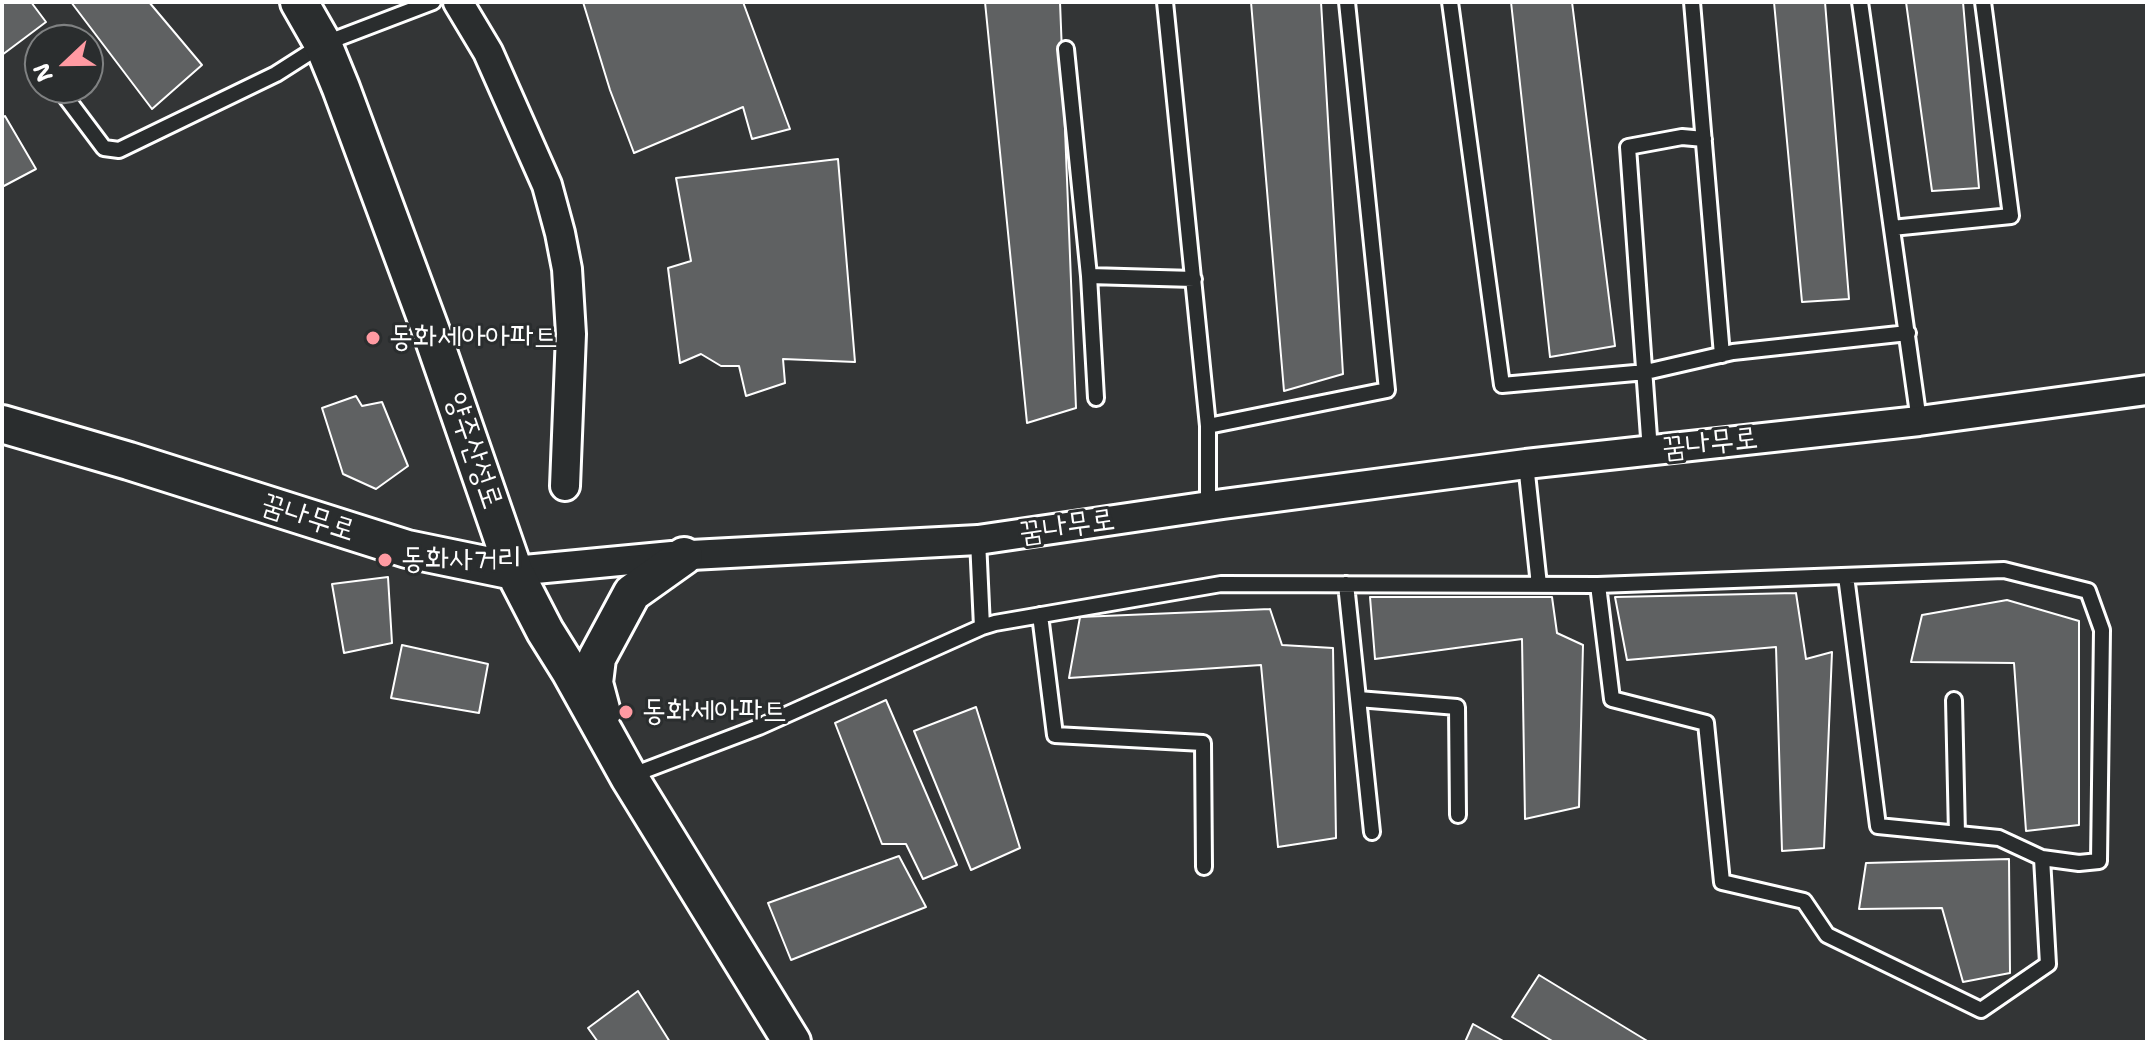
<!DOCTYPE html>
<html>
<head>
<meta charset="utf-8">
<style>
  body { margin:0 }
  #map { position:relative; width:2149px; height:1044px; overflow:hidden; background:#333536; font-family:"Shantell Sans",sans-serif }
  canvas { display:block }
  .frame { position:absolute; inset:0; border:4px solid #fff; pointer-events:none }
  .north { position:absolute; left:24px; top:24px; width:80px; height:80px; box-sizing:border-box; background:#2a2d2e; border:2px solid #7f8182; border-radius:50%; rotate:248deg; font-size:22px; font-weight:700; line-height:32px; text-align:center; color:#fff }
  .north::after { content:''; display:block; margin:auto; width:28px; height:36px; background:#ff9aa2; clip-path:polygon(50% 0,100% 100%,50% 72%,0 100%) }
</style>
</head>
<body>
<div id="map">
<canvas width="2149" height="1044"></canvas>
<div class="frame"></div>
<div class="north">N</div>
</div>
<script>
const context = document.querySelector('canvas').getContext('2d');
context.lineJoin = 'round';
function paint(path, color) {
  context.fillStyle = color;
  context.fill(path, 'evenodd');
}
function shape(rows) {
  const path = new Path2D();
  for (const r of rows) {
    path.moveTo(r[0], r[1]);
    for (let i = 2; i < r.length; i += 2) path.lineTo(r[i], r[i + 1]);
  }
  return path;
}
function strokePath(path, color, width, dash) {
  context.strokeStyle = color;
  context.lineWidth = width;
  context.lineCap = dash ? 'butt' : 'round';
  context.setLineDash(dash || []);
  context.stroke(path);
}
function write(font, color, halo, rows, align = 'center') {
  context.font = font + ' "Shantell Sans","Poor Story",sans-serif';
  context.lineWidth = 6;
  context.setLineDash([]);
  context.textBaseline = 'middle';
  context.strokeStyle = halo;
  context.fillStyle = color;
  for (const [text, x, y, turn = 0] of rows) {
    context.save();
    context.translate(x, y);
    context.rotate((+turn || 0) * Math.PI / 180);
    context.textAlign = isNaN(turn) ? turn : align;
    if (halo) context.strokeText(text, 0, 0);
    context.fillText(text, 0, 0);
    context.restore();
  }
}
const building = shape([
  [2,2,31,2,46,22,2,55,2,2],
  [71,2,149,2,202,65,152,109,71,2],
  [583,2,743,2,790,129,752,139,743,107,634,153,610,90,583,2],
  [985,2,1060,2,1076,408,1027,423,985,2],
  [1251,2,1321,2,1343,374,1284,391,1251,2],
  [1511,2,1572,2,1615,346,1550,357,1511,2],
  [1774,2,1825,2,1849,299,1802,302,1774,2],
  [1906,2,1963,2,1979,188,1932,191,1906,2],
  [5,116,36,169,2,187,2,118,5,116],
  [838,159,855,362,783,359,785,383,746,396,739,366,721,366,701,354,680,363,668,268,691,261,676,178,838,159],
  [356,396,362,406,382,402,408,466,376,489,343,474,322,408,356,396],
  [388,577,392,643,344,653,332,584,388,577],
  [1796,593,1806,659,1832,652,1824,848,1782,851,1776,647,1627,660,1615,597,1796,593],
  [1370,597,1552,597,1557,633,1583,645,1579,807,1525,819,1522,639,1375,659,1370,597],
  [2007,600,2079,621,2079,825,2026,831,2014,663,1911,662,1922,615,2007,600],
  [1270,609,1282,645,1333,648,1336,838,1278,847,1261,665,1069,678,1080,617,1270,609],
  [402,645,488,664,479,713,391,698,402,645],
  [886,700,957,865,923,879,906,844,882,844,835,723,886,700],
  [976,707,1020,848,971,870,914,731,976,707],
  [899,856,926,907,791,960,768,903,899,856],
  [2009,859,2010,973,1963,982,1942,908,1859,909,1866,863,2009,859],
  [1539,975,1649,1042,1554,1042,1512,1017,1539,975],
  [638,991,670,1042,598,1042,588,1028,638,991],
  [1473,1024,1505,1042,1465,1042,1473,1024]
]);
paint(building, '#5f6162');
strokePath(building, '#fff', 2);
const service = shape([
  [1165,2,1208,426,1208,507],
  [1450,2,1502,385,1646,372,1733,352,1908,333],
  [1692,2,1722,355],
  [1860,2,1919,421],
  [1066,49,1089,276],
  [59,88,104,148,119,150,276,74,323,44,433,2],
  [1892,228,2011,216,1983,2],
  [1096,398,1089,276,1194,279],
  [1208,426,1387,390,1347,2],
  [1650,451,1628,147,1682,137,1704,139],
  [1526,464,1539,585],
  [978,540,982,627],
  [1846,576,1878,826,1999,838,2042,858],
  [1346,584,1372,832],
  [1040,615,1055,735,1203,743,1204,867],
  [1358,699,1457,707,1458,815],
  [1954,700,1957,834],
  [630,776,759,727,982,627,995,623,1221,584,1598,585,2004,570,2088,591,2102,630,2099,861,2079,863,2042,858,2048,964,1981,1010,1827,935,1804,901,1722,882,1706,723,1612,699,1598,585]
]);
const minor = shape([
  [458,2,488,52,547,185,560,233,567,269,571,334,565,486],
  [514,571,672,556,978,540,1223,504,1526,464,1919,421,2147,390]
]);
const tertiary = shape([
  [299,2,323,44,341,88,432,334,514,571,545,631,570,671,629,777,792,1042],
  [2,424,129,461,407,549,514,571],
  [602,713,594,683,597,658,632,593,684,556]
]);
strokePath(service, '#fff', 20);
strokePath(minor, '#fff', 34);
strokePath(tertiary, '#fff', 42);
strokePath(service, '#2a2d2e', 14);
strokePath(minor, '#2a2d2e', 28);
strokePath(tertiary, '#2a2d2e', 36);
for (const [x, y, r, color] of [
  [373,338,8,"#ff9aa2"],
  [385,560,8,"#ff9aa2"],
  [626,712,8,"#ff9aa2"]
]) {
  const dot = new Path2D();
  dot.arc(x, y, r, 0, 2 * Math.PI);
  context.fillStyle = color;
  context.fill(dot);
  strokePath(dot, '#2a2d2e', 3);
}
write('30px', '#fff', '#2a2d2e', [
  ["동화세아아파트",389,338],
  ["동화사거리",401,560],
  ["동화세아파트",642,712]
], 'left');
write('30px', '#fff', '#2a2d2e', [
  ["꿈나무로",1710,444,-6],
  ["양주산성로",473,451,71],
  ["꿈나무로",308,518,18],
  ["꿈나무로",1067,527,-8]
]);
</script>
</body>
</html>
